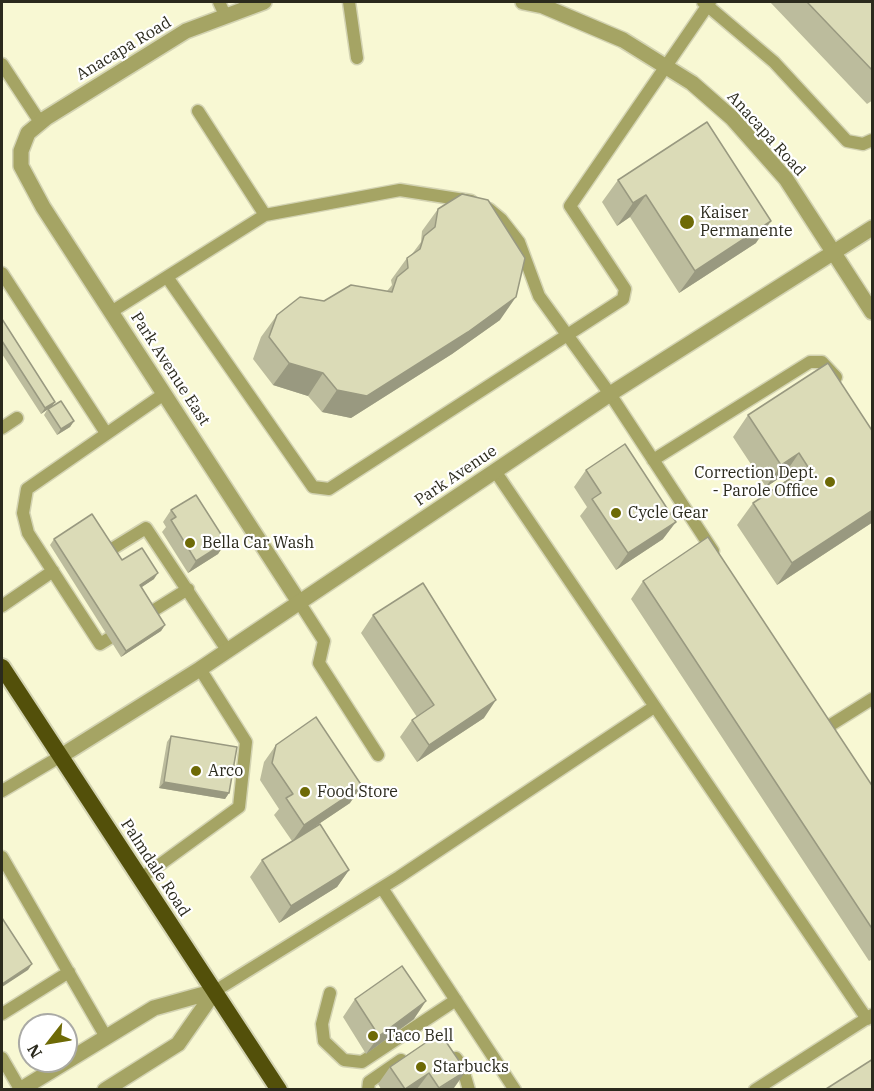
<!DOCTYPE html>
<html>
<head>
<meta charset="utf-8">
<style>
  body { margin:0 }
  #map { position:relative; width:874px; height:1091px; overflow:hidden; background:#f8f8d3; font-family:"IBM Plex Serif",serif }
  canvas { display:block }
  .frame { position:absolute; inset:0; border:3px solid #2b2a1d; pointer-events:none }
  .north { position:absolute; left:18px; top:1013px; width:60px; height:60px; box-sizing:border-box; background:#fff; border:2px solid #aaaaa5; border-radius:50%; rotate:239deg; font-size:16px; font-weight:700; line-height:24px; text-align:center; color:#2b2a1d }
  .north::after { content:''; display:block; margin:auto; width:21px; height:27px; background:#6e6a06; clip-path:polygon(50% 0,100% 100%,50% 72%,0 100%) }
</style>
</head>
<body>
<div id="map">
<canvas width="874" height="1091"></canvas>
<div class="frame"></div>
<div class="north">N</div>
</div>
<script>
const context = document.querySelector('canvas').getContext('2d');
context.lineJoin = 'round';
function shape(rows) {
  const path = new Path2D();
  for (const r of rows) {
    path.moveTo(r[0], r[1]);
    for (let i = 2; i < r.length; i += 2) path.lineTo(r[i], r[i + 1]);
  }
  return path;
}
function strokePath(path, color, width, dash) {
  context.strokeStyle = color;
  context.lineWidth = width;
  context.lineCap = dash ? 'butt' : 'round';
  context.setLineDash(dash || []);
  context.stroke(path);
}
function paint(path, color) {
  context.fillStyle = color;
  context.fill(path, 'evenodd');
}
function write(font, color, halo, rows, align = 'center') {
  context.font = font + ' "IBM Plex Serif",serif';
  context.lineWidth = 4.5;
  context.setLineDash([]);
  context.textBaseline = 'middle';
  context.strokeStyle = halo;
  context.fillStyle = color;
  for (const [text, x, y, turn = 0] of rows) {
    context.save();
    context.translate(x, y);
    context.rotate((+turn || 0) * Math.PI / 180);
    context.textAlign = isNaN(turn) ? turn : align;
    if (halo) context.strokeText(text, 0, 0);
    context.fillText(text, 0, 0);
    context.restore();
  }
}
const service = shape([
  [219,2,225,15],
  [349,2,357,58],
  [703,2,774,62,847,141,863,144,872,140],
  [2,64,40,122],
  [198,111,265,215],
  [489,209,501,219,519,242,539,296,610,394,713,551],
  [2,273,106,433],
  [167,277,313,487,329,489,623,299,625,289,570,206,710,2],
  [111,312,265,215,400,190,471,201],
  [2,428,17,418],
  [653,460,810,362,822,362,836,377],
  [495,471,867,1019],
  [102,555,146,528,227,650],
  [299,602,324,641,319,663,378,755],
  [2,606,53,571],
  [143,617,188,589],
  [121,631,100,644,28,533,23,513,27,489,164,394],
  [829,726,872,699],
  [2,791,61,756],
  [2,857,106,1037],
  [140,879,239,807,246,742,200,669],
  [382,888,515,1090],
  [215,991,399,877,654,707],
  [330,993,322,1024,324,1041,344,1060,362,1062,456,1000],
  [2,1014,69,972],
  [2,1058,20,1089],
  [456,1058,462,1066,469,1090],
  [368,1090,369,1082,401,1060],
  [755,1090,872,1015]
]);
const minor = shape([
  [264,2,186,31,46,118,28,133,21,151,21,166,43,207,299,602],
  [523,2,543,6,623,40,692,83,732,118,786,179,872,312]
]);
const tertiary = shape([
  [61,756,200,669,610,394,872,228],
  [20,1090,154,1008,215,991],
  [105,1090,178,1044,215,991]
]);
const trunk = shape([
  [2,667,279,1090]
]);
strokePath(service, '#d3d3b2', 15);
strokePath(minor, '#d3d3b2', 18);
strokePath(tertiary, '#d3d3b2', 18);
strokePath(trunk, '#d3d3b2', 20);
strokePath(service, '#a5a464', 12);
strokePath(minor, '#a5a464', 15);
strokePath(tertiary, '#a5a464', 15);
strokePath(trunk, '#53500a', 16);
paint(shape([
  [770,2,873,2,873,100,867,104],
  [618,180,756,243,679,293,630,217,617,226,602,202],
  [438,209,500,320,452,354,351,418,322,412,308,396,273,385,253,359,261,337,277,315,324,301,387,291,392,285,391,280,407,258,412,254,421,242,422,231],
  [2,319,52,407,74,421,70,427,57,435,44,415,47,410,41,414,2,354],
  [748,415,873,432,873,522,777,585,737,525,753,503,787,480,784,475,766,487,733,437],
  [586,470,663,539,616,570,580,516,587,507,574,487],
  [171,510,226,542,218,554,188,573,162,532,166,527,163,522],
  [54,539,122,560,154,579,141,587,165,625,161,631,121,657,50,545],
  [643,581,873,787,873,959,869,961,631,599],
  [373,615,484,718,417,762,400,737,412,720,417,717,361,633],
  [171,736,229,793,225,799,159,788,167,742],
  [276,745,350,803,314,827,349,870,337,887,279,923,250,877,262,860,292,841,274,815,279,809,260,780,264,762],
  [355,999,414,1019,366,1054,343,1017],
  [440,1033,454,1088,451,1089,381,1089,378,1084,390,1067]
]), '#bcbc9d');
paint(shape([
  [646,195,630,217,617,226,633,203],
  [771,221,756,243,679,293,695,271],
  [516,297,500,320,452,354,351,418,322,412,337,390],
  [289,363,323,373,308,396,273,385],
  [55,402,51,408,48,409,41,414,45,408],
  [74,421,70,427,57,435,61,429],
  [799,453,784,475,766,487,781,465],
  [873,510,873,522,777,585,792,563],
  [676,522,663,539,616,570,628,553],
  [226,542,218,554,188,573,196,561],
  [158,573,154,579,136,591,140,585],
  [165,625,161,631,121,657,126,651],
  [496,700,484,718,417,762,429,745],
  [164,782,229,793,225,799,159,788],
  [362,786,350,803,292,842,304,825],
  [349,870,337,887,279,923,291,906],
  [32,964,28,970,2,987,2,984],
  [426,1001,414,1019,366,1054,379,1036],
  [466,1071,454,1088,451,1089,439,1089],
  [429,1073,417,1089,404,1089,405,1089]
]), '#999980');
const building = shape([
  [807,2,873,2,873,71,807,2],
  [707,122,771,221,695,271,646,195,633,203,618,180,707,122],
  [462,194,488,200,525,258,516,297,468,332,367,396,337,390,323,373,289,363,269,337,277,315,300,297,324,301,351,285,392,292,397,277,408,268,407,258,420,249,424,236,435,227,438,209,462,194],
  [2,319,55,402,45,408,2,341,2,319],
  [828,363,873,432,873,510,792,563,753,503,808,467,799,453,781,465,748,415,828,363],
  [61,401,74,421,61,429,48,409,61,401],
  [625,444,676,522,628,553,592,499,601,493,586,470,625,444],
  [196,495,226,542,196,561,171,520,176,517,171,510,196,495],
  [92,514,122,560,142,548,158,573,140,585,165,625,126,651,54,539,92,514],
  [708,537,873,787,873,930,643,581,708,537],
  [423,583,496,700,429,745,412,720,434,705,373,615,423,583],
  [316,717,362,786,304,825,286,798,293,794,272,763,276,745,316,717],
  [171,736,237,747,229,793,164,782,171,736],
  [320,824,349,870,291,906,262,860,320,824],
  [2,918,32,964,2,984,2,918],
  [402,966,426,1001,379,1036,355,999,402,966],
  [440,1033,466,1071,439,1088,429,1073,405,1089,390,1067,440,1033],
  [873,1059,873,1089,826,1089,873,1059]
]);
paint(building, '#dbdbb7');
strokePath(building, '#999980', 1.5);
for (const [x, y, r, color] of [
  [687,222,8,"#6e6a06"],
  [830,482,6,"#6e6a06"],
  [616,513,6,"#6e6a06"],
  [190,543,6,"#6e6a06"],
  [196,771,6,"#6e6a06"],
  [305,792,6,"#6e6a06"],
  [373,1036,6,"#6e6a06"],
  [421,1067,6,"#6e6a06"]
]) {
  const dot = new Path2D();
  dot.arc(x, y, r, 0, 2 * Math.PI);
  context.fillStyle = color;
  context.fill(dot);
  strokePath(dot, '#fff', 2);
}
write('16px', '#2b2a1d', '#fff', [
  ["Anacapa Road",124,49,-31],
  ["Anacapa Road",766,134,48],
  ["Park Avenue East",170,369,57],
  ["Park Avenue",456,476,-34],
  ["Palmdale Road",155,868,57]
]);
write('16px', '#2b2a1d', '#fff', [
  ["Kaiser",700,213],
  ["Permanente",700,231],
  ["Correction Dept.",818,473,"right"],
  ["- Parole Office",818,491,"right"],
  ["Cycle Gear",628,513],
  ["Bella Car Wash",202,543],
  ["Arco",208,771],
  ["Food Store",317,792],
  ["Taco Bell",385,1036],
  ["Starbucks",433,1067]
], 'left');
</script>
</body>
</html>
